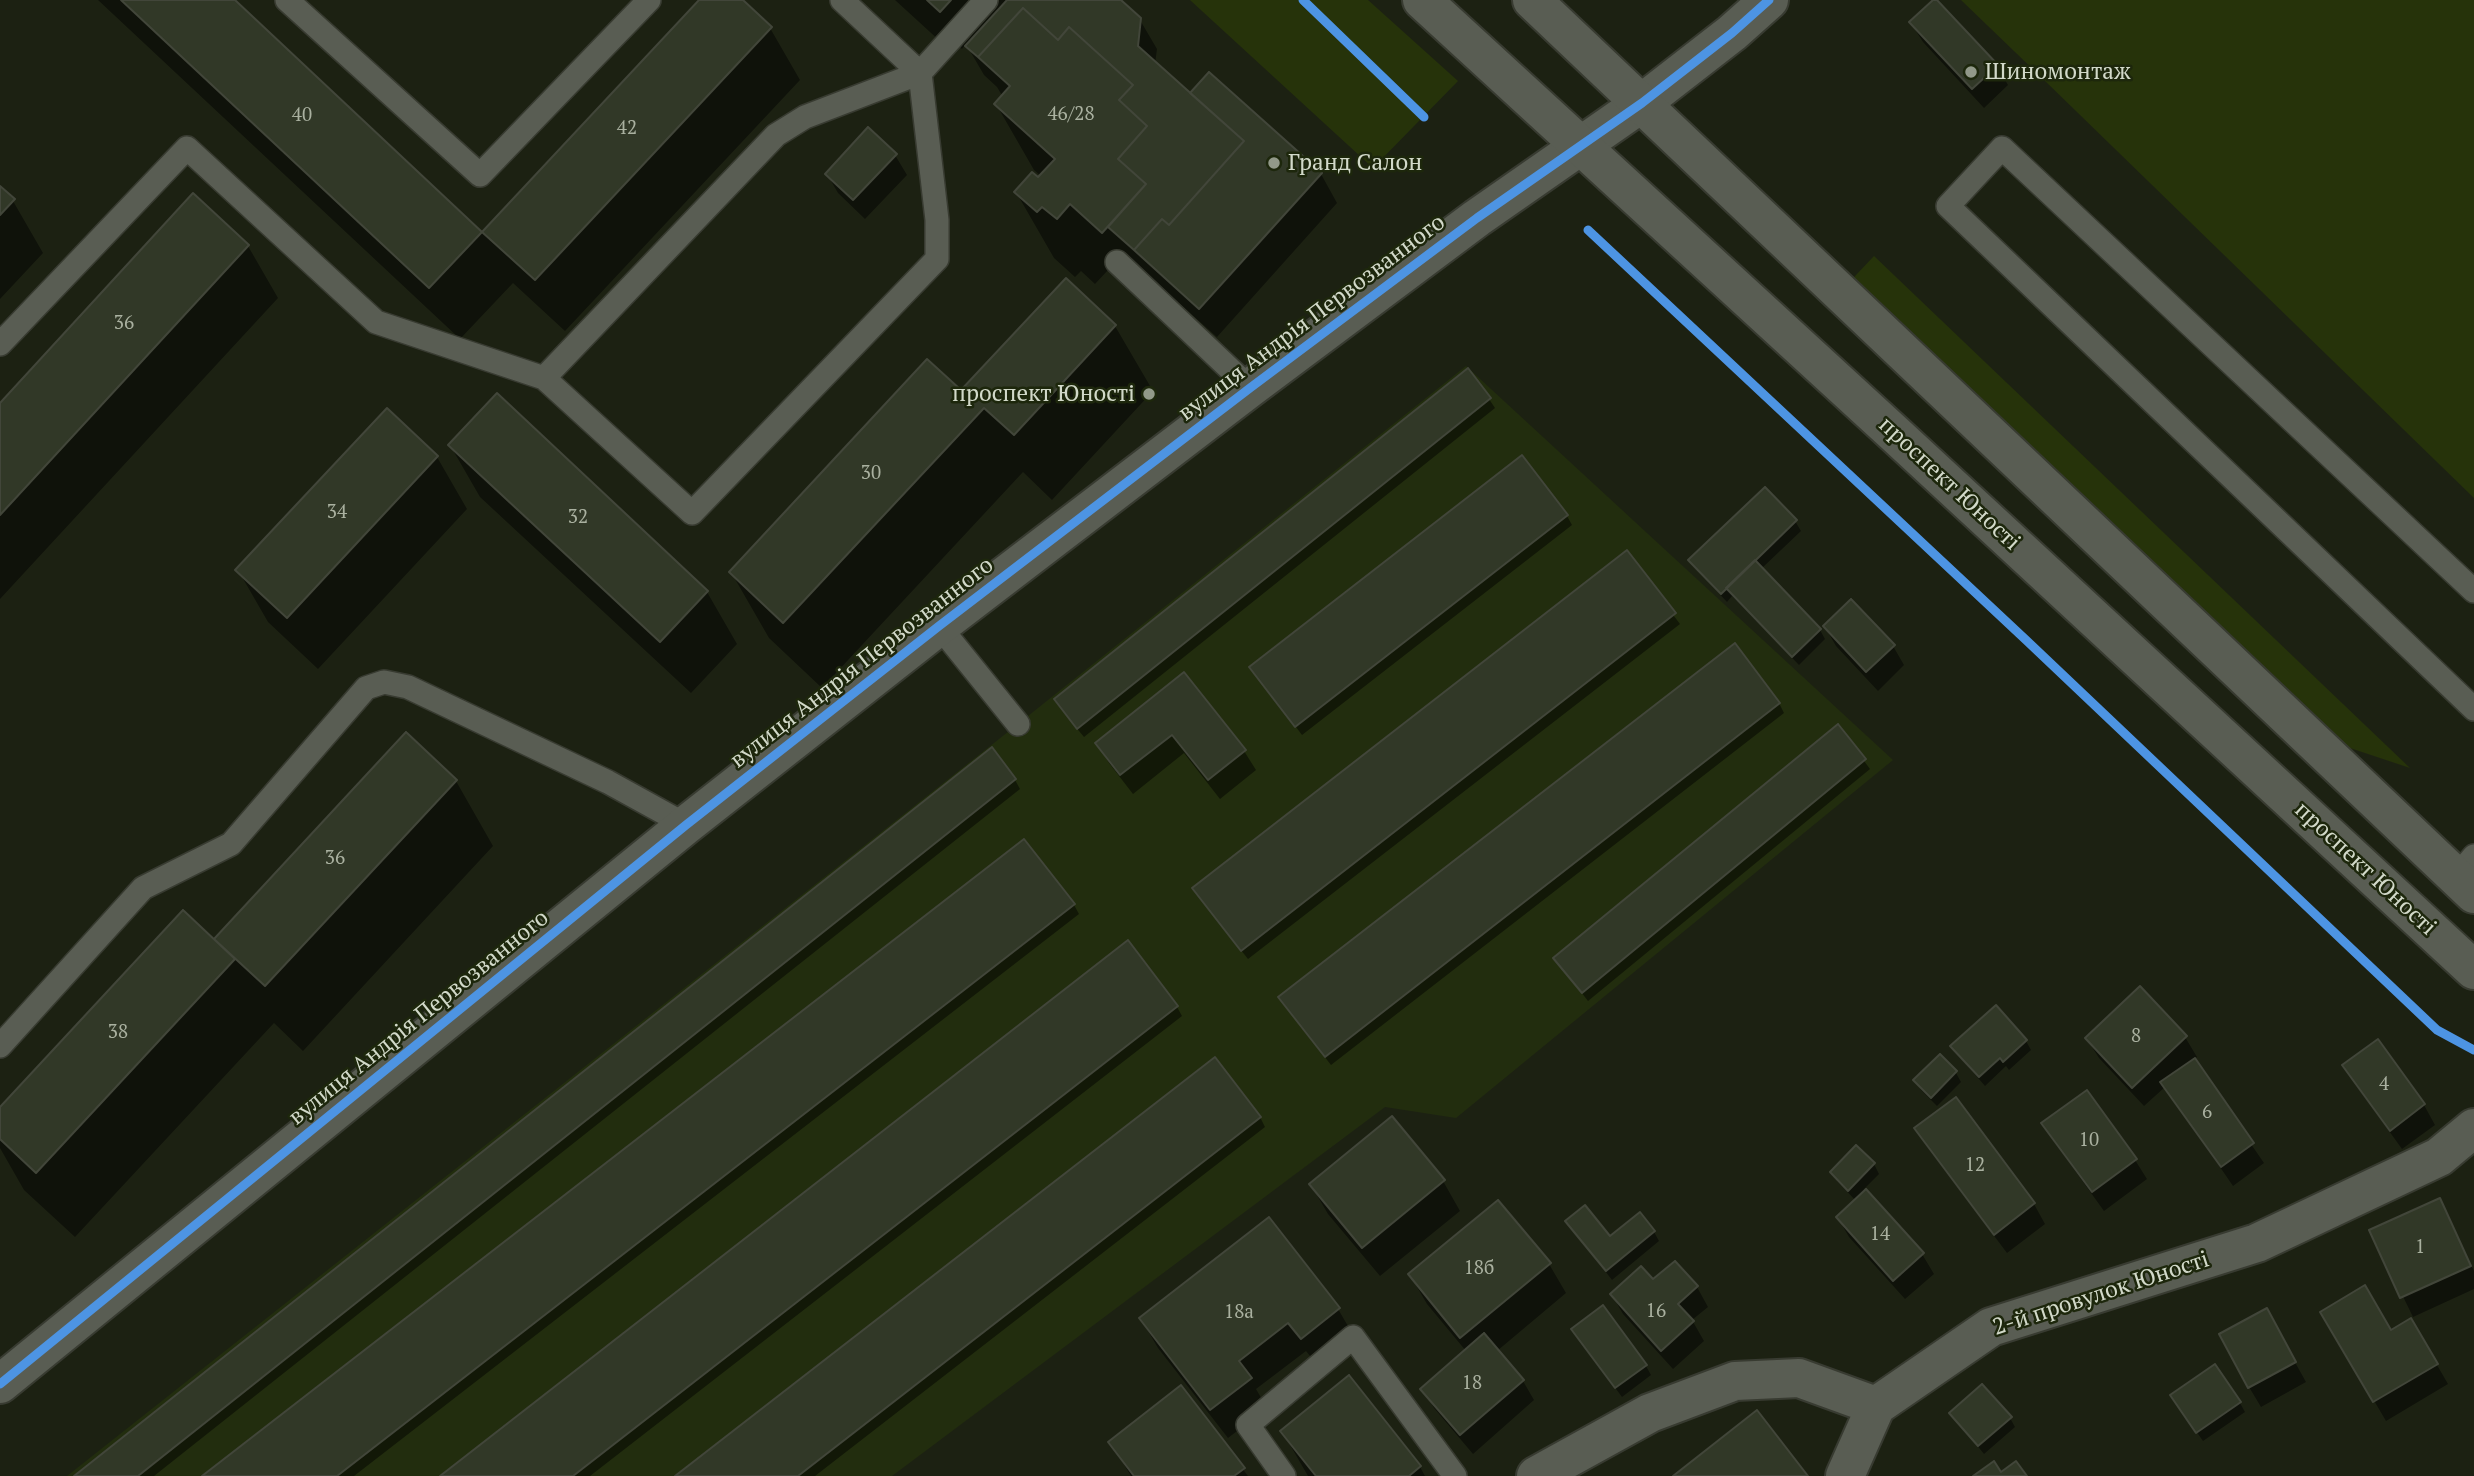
<!DOCTYPE html>
<html>
<head>
<meta charset="utf-8">
<style>
  body { margin:0 }
  canvas { display:block; background:#1c2112 }
</style>
</head>
<body>
<canvas width="2474" height="1476"></canvas>
<script>
const context = document.querySelector('canvas').getContext('2d');
context.lineJoin = 'round';
function paint(path, color) {
  context.fillStyle = color;
  context.fill(path, 'evenodd');
}
function shape(rows) {
  const path = new Path2D();
  for (const r of rows) {
    path.moveTo(r[0], r[1]);
    for (let i = 2; i < r.length; i += 2) path.lineTo(r[i], r[i + 1]);
  }
  return path;
}
function strokePath(path, color, width, dash) {
  context.strokeStyle = color;
  context.lineWidth = width;
  context.lineCap = dash ? 'butt' : 'round';
  context.setLineDash(dash || []);
  context.stroke(path);
}
function write(font, color, halo, rows, align = 'center') {
  context.font = font + ' "PT Serif",serif';
  context.lineWidth = 5;
  context.setLineDash([]);
  context.textBaseline = 'middle';
  context.strokeStyle = halo;
  context.fillStyle = color;
  for (const [text, x, y, turn = 0] of rows) {
    context.save();
    context.translate(x, y);
    context.rotate((+turn || 0) * Math.PI / 180);
    context.textAlign = isNaN(turn) ? turn : align;
    if (halo) context.strokeText(text, 0, 0);
    context.fillText(text, 0, 0);
    context.restore();
  }
}
paint(shape([
  [1466,366,1893,760,1456,1118,1385,1107,892,1476,67,1476,1018,724]
]), '#222d0e');
paint(shape([
  [1190,0,1368,0,1458,81,1373,168],
  [1961,0,2474,0,2474,498,2042,78],
  [1874,256,2410,768,2305,733,1840,292]
]), '#26330a');
paint(shape([
  [98,0,232,0,483,234,701,0,740,0,770,28,800,80,565,331,513,283,460,339],
  [895,0,1118,0,1140,20,1157,49,1155,64,1190,96,1321,174,1337,203,1217,337,1155,282,1141,297,1109,269,1095,284,1081,271,1075,277,1054,258,1016,192,1041,176,1034,170,996,104,1003,97,997,87,984,75,966,44,962,49,948,36,942,43],
  [1911,23,1997,66,2008,85,1984,108,1923,42],
  [895,155,907,175,865,219,838,193,827,174],
  [0,188,13,201,43,253,0,299],
  [248,246,278,298,0,599,0,406],
  [1115,326,1153,391,1052,500,1023,472,822,688,769,638,731,572,961,393],
  [1489,399,1495,408,1084,737,1061,709,1056,700],
  [450,445,707,592,737,644,691,693,480,497],
  [437,457,467,509,318,669,268,622,238,570],
  [1567,516,1572,525,1302,735,1251,667],
  [1795,521,1801,531,1761,569,1820,630,1825,639,1799,665,1732,596,1727,602,1696,569,1690,560],
  [1626,553,1680,624,1248,959,1200,898],
  [1825,627,1893,646,1904,665,1878,691,1836,646],
  [1184,675,1244,751,1256,770,1220,799,1184,753,1133,794,1109,763,1097,744],
  [1779,703,1784,713,1331,1065,1286,1007],
  [1838,726,1870,769,1588,1001,1555,958],
  [406,734,456,781,493,846,303,1051,274,1023,75,1237,24,1190,0,1148,0,1109,214,941],
  [1015,780,1020,789,154,1476,76,1476],
  [1074,905,1079,914,354,1476,205,1476],
  [1177,1007,1182,1016,590,1476,442,1476],
  [2185,1037,2197,1057,2193,1060,2264,1163,2233,1186,2165,1087,2144,1106,2099,1058,2087,1039],
  [2026,1041,2031,1050,2009,1070,2006,1066,1985,1086,1958,1055,1953,1046],
  [2377,1042,2424,1105,2435,1125,2402,1149,2356,1085,2344,1066],
  [1940,1056,1956,1073,1961,1082,1937,1106,1921,1090,1915,1081],
  [1955,1099,2034,1204,2045,1224,2007,1253,1928,1148,1916,1129],
  [1260,1117,1265,1127,815,1476,678,1476],
  [1392,1119,1443,1181,1460,1211,1380,1276,1328,1214,1311,1185],
  [2044,1124,2135,1160,2147,1179,2104,1211,2055,1143],
  [1874,1164,1879,1174,1864,1189,1922,1254,1934,1274,1905,1299,1849,1237,1838,1218,1856,1201,1838,1182,1832,1173],
  [2440,1200,2474,1271,2474,1289,2413,1317,2371,1231],
  [1498,1202,1549,1264,1566,1293,1497,1351,1523,1381,1534,1400,1473,1454,1434,1408,1423,1389,1466,1351,1427,1304,1410,1275],
  [1567,1221,1610,1239,1654,1232,1659,1241,1612,1280],
  [1674,1263,1697,1287,1708,1307,1692,1320,1704,1341,1673,1369,1623,1314,1612,1295,1653,1282],
  [1338,1309,1355,1338,1319,1367,1306,1351,1256,1389,1267,1408,1228,1438,1158,1348,1141,1319],
  [2322,1312,2390,1332,2411,1320,2448,1384,2386,1421],
  [2277,1330,2306,1382,2261,1407,2249,1387],
  [1579,1339,1646,1366,1651,1375,1622,1397],
  [1348,1378,1420,1467,1425,1476,1308,1476,1282,1431],
  [1181,1388,1248,1476,1131,1476,1110,1442],
  [2240,1403,2245,1412,2203,1441,2178,1405],
  [1951,1413,2010,1418,2015,1427,1984,1454]
]), '#0007');
const building = shape([
  [121,0,235,0,482,232,429,288,121,0],
  [699,0,743,0,772,27,535,280,482,232,699,0],
  [927,0,951,0,940,12,927,0],
  [1007,0,1121,0,1141,18,1138,46,1244,141,1169,225,1162,219,1134,250,1108,227,1146,184,1118,159,1147,126,1119,100,1133,85,1069,27,1058,40,1023,8,978,57,965,46,1007,0],
  [1933,0,1937,0,1998,65,1972,89,1909,22,1933,0],
  [1023,8,1058,40,1069,27,1133,85,1119,100,1147,126,1118,159,1146,184,1102,233,1070,204,1057,219,1042,207,1037,212,1014,192,1032,172,1038,177,1055,159,994,104,1010,86,978,57,1023,8],
  [1209,72,1322,173,1199,309,1134,250,1162,219,1169,225,1244,141,1190,93,1209,72],
  [868,127,897,154,853,200,825,174,868,127],
  [0,186,15,199,0,215,0,186],
  [193,193,249,245,0,515,0,403,193,193],
  [1066,278,1116,325,1014,435,984,408,783,623,729,572,927,359,961,390,1066,278],
  [1468,368,1491,398,1077,729,1054,699,1468,368],
  [497,393,708,591,660,642,448,445,497,393],
  [387,408,438,456,287,618,235,570,387,408],
  [1522,455,1568,515,1295,727,1249,667,1522,455],
  [1765,487,1797,520,1721,594,1688,560,1765,487],
  [1627,550,1676,613,1241,951,1192,888,1627,550],
  [1755,560,1821,629,1792,657,1726,588,1755,560],
  [1851,599,1895,645,1866,672,1823,626,1851,599],
  [1735,643,1780,703,1325,1057,1278,997,1735,643],
  [1184,672,1246,750,1208,780,1172,735,1120,775,1095,743,1184,672],
  [1838,724,1866,759,1582,993,1553,958,1838,724],
  [406,732,457,780,265,986,214,939,406,732],
  [992,747,1016,779,138,1476,74,1476,992,747],
  [1024,839,1075,904,337,1476,202,1476,1024,839],
  [183,910,235,959,36,1173,0,1139,0,1107,183,910],
  [1128,940,1178,1006,573,1476,440,1476,1128,940],
  [2140,986,2187,1036,2132,1088,2085,1038,2140,986],
  [1996,1005,2027,1040,2003,1062,2000,1058,1979,1077,1950,1046,1996,1005],
  [2378,1039,2425,1104,2390,1131,2342,1065,2378,1039],
  [1940,1054,1957,1071,1931,1098,1913,1080,1940,1054],
  [1215,1057,1261,1117,798,1476,675,1476,1215,1057],
  [2195,1058,2254,1143,2221,1167,2160,1082,2195,1058],
  [2087,1090,2137,1159,2092,1192,2041,1123,2087,1090],
  [1956,1097,2035,1203,1994,1235,1914,1128,1956,1097],
  [1392,1116,1445,1180,1362,1248,1309,1184,1392,1116],
  [1856,1145,1875,1163,1848,1191,1830,1172,1856,1145],
  [1866,1189,1924,1253,1893,1281,1836,1217,1866,1189],
  [2440,1198,2471,1266,2400,1298,2369,1230,2440,1198],
  [1498,1200,1551,1263,1460,1338,1408,1274,1498,1200],
  [1585,1205,1610,1236,1640,1212,1655,1231,1606,1271,1565,1221,1585,1205],
  [1269,1217,1340,1308,1301,1339,1288,1323,1239,1361,1252,1378,1210,1410,1139,1318,1269,1217],
  [1675,1261,1698,1286,1678,1304,1694,1321,1661,1351,1610,1294,1641,1266,1653,1279,1675,1261],
  [2365,1285,2391,1330,2411,1318,2438,1364,2373,1402,2320,1312,2365,1285],
  [1603,1305,1647,1365,1615,1388,1571,1329,1603,1305],
  [2267,1308,2296,1362,2248,1388,2219,1334,2267,1308],
  [1484,1333,1524,1380,1460,1435,1420,1389,1484,1333],
  [2215,1364,2241,1402,2196,1433,2170,1395,2215,1364],
  [1349,1375,1421,1466,1409,1476,1316,1476,1280,1431,1349,1375],
  [1982,1384,2012,1417,1978,1446,1949,1413,1982,1384],
  [1181,1385,1245,1468,1234,1476,1134,1476,1108,1442,1181,1385],
  [1757,1410,1808,1476,1673,1476,1757,1410],
  [1994,1461,2001,1472,2016,1461,2027,1476,1973,1476,1994,1461]
]);
paint(building, '#313827');
strokePath(building, '#42463a', 2);
const service = shape([
  [287,0,480,175,649,0],
  [1117,262,1250,388],
  [0,344,187,148,376,322,544,378,692,513,937,259,937,220,920,73,986,0],
  [544,378,776,135,805,117,920,73,842,0],
  [2474,591,2002,148,1948,206,2474,709],
  [939,626,1018,724],
  [2456,877,2474,856],
  [0,1046,143,888,231,844,366,688,384,682,408,687,608,782,686,825],
  [1284,1476,1248,1425,1353,1337,1455,1476]
]);
const minor = shape([
  [1536,1476,1650,1413,1735,1381,1799,1378,1876,1406,1991,1327,2257,1243,2439,1157,2474,1128],
  [1845,1476,1876,1406]
]);
const tertiary = shape([
  [0,1384,686,825,939,626,1250,388,1477,218,1642,103,1732,33,1769,0]
]);
const secondary = shape([
  [1422,0,1897,436,2474,970],
  [1532,0,2474,894]
]);
strokePath(service, '#383b31', 26);
strokePath(minor, '#383b31', 42);
strokePath(tertiary, '#383b31', 42);
strokePath(secondary, '#383b31', 42);
strokePath(service, '#595d53', 23);
strokePath(minor, '#595d53', 38);
strokePath(tertiary, '#595d53', 38);
strokePath(secondary, '#595d53', 38);
strokePath(shape([
  [1303,0,1424,117],
  [1588,230,2026,640,2437,1030,2474,1050],
  [0,1384,686,825,939,626,1250,388,1477,218,1642,103,1732,33,1769,0]
]), '#4d94e3', 9);
for (const [x, y, r, color] of [
  [1971,72,7,"#929989"],
  [1274,163,7,"#929989"],
  [1149,394,7,"#929989"]
]) {
  const dot = new Path2D();
  dot.arc(x, y, r, 0, 2 * Math.PI);
  context.fillStyle = color;
  context.fill(dot);
  strokePath(dot, '#1d270c', 2.5);
}
write('19px', '#aab1a0', null, [
  ["46/28",1071,115],
  ["40",302,116],
  ["42",627,129],
  ["36",124,324],
  ["30",871,474],
  ["34",337,513],
  ["32",578,518],
  ["36",335,859],
  ["38",118,1033],
  ["8",2136,1037],
  ["4",2384,1085],
  ["6",2207,1113],
  ["10",2089,1141],
  ["12",1975,1166],
  ["14",1880,1235],
  ["1",2420,1248],
  ["18б",1479,1269],
  ["16",1656,1312],
  ["18а",1239,1313],
  ["18",1472,1384]
]);
write('23px', '#d2d9c9', '#1d270c', [
  ["Шиномонтаж",1985,72],
  ["Гранд Салон",1288,163],
  ["проспект Юності",1135,394,"right"]
], 'left');
write('23px', '#d2d9c9', '#1d270c', [
  ["вулиця Андрія Первозванного",1312,318,-37],
  ["проспект Юності",1949,484,43],
  ["вулиця Андрія Первозванного",862,663,-38],
  ["проспект Юності",2365,869,43],
  ["вулиця Андрія Первозванного",419,1018,-39],
  ["2-й провулок Юності",2101,1294,-18]
]);
</script>
</body>
</html>
